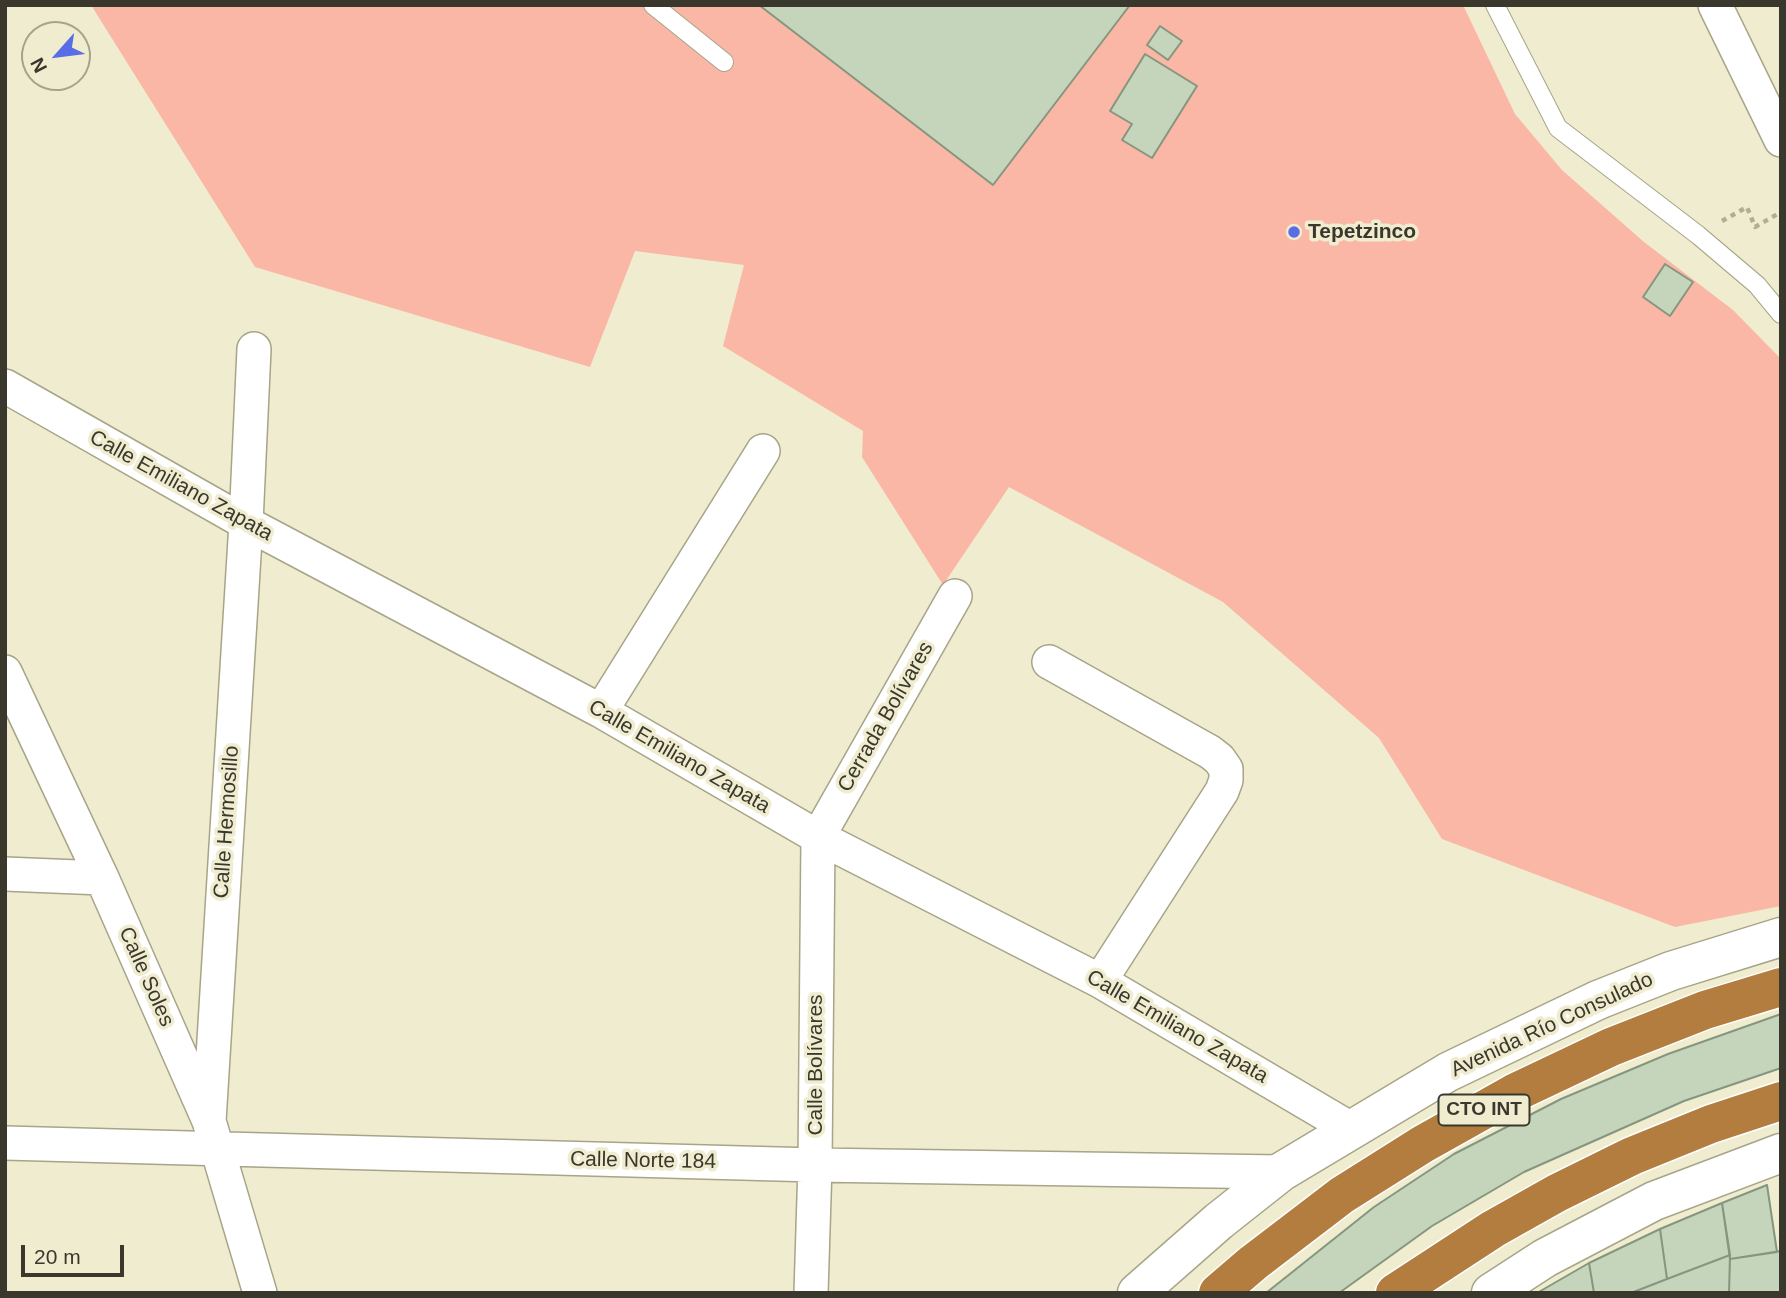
<!DOCTYPE html>
<html>
<head>
<meta charset="utf-8">
<style>
  body { margin:0 }
  #map { position:relative; width:1786px; height:1298px; overflow:hidden; background:#efeccf; font-family:Helvetica,sans-serif }
  canvas { display:block }
  .frame { position:absolute; inset:0; border:7px solid #3a382d; pointer-events:none }
  .north { position:absolute; left:21px; top:21px; width:70px; height:70px; box-sizing:border-box; background:#efeccf; border:2px solid #a7a48e; border-radius:50%; rotate:242deg; font-size:19px; font-weight:700; line-height:28px; text-align:center; color:#3a382d }
  .north::after { content:''; display:block; margin:auto; width:24px; height:32px; background:#596ee5; clip-path:polygon(50% 0,100% 100%,50% 72%,0 100%) }
  .scale { position:absolute; left:21px; top:1245px; width:103px; height:32px; box-sizing:border-box; border:4px solid #3a382d; border-top:0; padding-left:9px; font-size:21px; line-height:24px; white-space:nowrap; color:#3a382d; -webkit-text-stroke:5px #efeccf; paint-order:stroke }
</style>
</head>
<body>
<div id="map">
<canvas width="1786" height="1298"></canvas>
<div class="frame"></div>
<div class="north">N</div>
<div class="scale">20 m</div>
</div>
<script>
const context = document.querySelector('canvas').getContext('2d');
context.lineJoin = 'round';
function paint(path, color) {
  context.fillStyle = color;
  context.fill(path, 'evenodd');
}
function shape(rows) {
  const path = new Path2D();
  for (const r of rows) {
    path.moveTo(r[0], r[1]);
    for (let i = 2; i < r.length; i += 2) path.lineTo(r[i], r[i + 1]);
  }
  return path;
}
function strokePath(path, color, width, dash) {
  context.strokeStyle = color;
  context.lineWidth = width;
  context.lineCap = dash ? 'butt' : 'round';
  context.setLineDash(dash || []);
  context.stroke(path);
}
function write(font, color, halo, rows, align = 'center') {
  context.font = font + ' Helvetica,sans-serif';
  context.lineWidth = 7;
  context.setLineDash([]);
  context.textBaseline = 'middle';
  context.strokeStyle = halo;
  context.fillStyle = color;
  for (const [text, x, y, turn = 0] of rows) {
    context.save();
    context.translate(x, y);
    context.rotate((+turn || 0) * Math.PI / 180);
    context.textAlign = isNaN(turn) ? turn : align;
    if (halo) context.strokeText(text, 0, 0);
    context.fillText(text, 0, 0);
    context.restore();
  }
}
paint(shape([
  [91,5,1463,5,1515,114,1562,170,1644,242,1733,310,1781,359,1781,906,1675,927,1442,839,1379,738,1223,602,1009,487,943,585,862,457,863,431,723,346,744,265,635,251,590,367,255,267]
]), '#fbb7a6');
const building = shape([
  [759,5,1130,5,993,185,759,5],
  [1160,26,1182,41,1168,60,1147,45,1160,26],
  [1145,54,1197,86,1152,158,1122,140,1132,124,1110,111,1145,54],
  [1665,264,1693,282,1670,316,1643,297,1665,264],
  [1781,1014,1781,1068,1684,1101,1524,1172,1432,1226,1339,1293,1266,1293,1374,1207,1454,1154,1561,1099,1668,1054,1781,1014],
  [1767,1185,1777,1252,1730,1259,1722,1203,1767,1185],
  [1722,1203,1730,1255,1667,1279,1660,1229,1722,1203],
  [1660,1229,1667,1279,1631,1293,1594,1293,1589,1263,1660,1229],
  [1781,1251,1781,1293,1729,1293,1730,1259,1781,1251],
  [1730,1255,1729,1293,1631,1293,1667,1279,1730,1255],
  [1589,1263,1594,1293,1537,1293,1589,1263]
]);
paint(building, '#c4d5bc');
strokePath(building, '#86967e', 2);
const lane = shape([
  [653,5,724,62],
  [1495,5,1558,128,1698,235,1757,285,1781,314]
]);
const street = shape([
  [1715,5,1781,140],
  [5,386,246,523,601,711,818,837,1100,981,1351,1129],
  [1049,662,1210,752,1219,759,1226,769,1226,780,1222,791,1100,981],
  [5,672,102,878,209,1121,260,1293],
  [601,711,763,451],
  [5,874,102,878],
  [209,1121,246,523,254,349],
  [5,1143,815,1165,1281,1172],
  [811,1293,815,1165,818,837,955,596]
]);
const secondary = shape([
  [1137,1293,1219,1221,1281,1172,1448,1072,1598,1000,1671,971,1781,937],
  [1491,1293,1545,1258,1654,1201,1781,1153]
]);
const highway = shape([
  [1218,1293,1253,1263,1342,1195,1423,1144,1514,1093,1611,1047,1705,1010,1781,987],
  [1395,1293,1493,1229,1557,1193,1632,1156,1711,1124,1781,1101]
]);
strokePath(lane, '#a7a488', 20);
strokePath(street, '#a7a488', 36);
strokePath(secondary, '#a7a488', 41);
strokePath(highway, '#fff', 41);
strokePath(shape([
  [1722,221,1747,207,1755,227,1781,212]
]), '#b1ae97', 4.5, [5, 5]);
strokePath(lane, '#fff', 18);
strokePath(street, '#fff', 33);
strokePath(secondary, '#fff', 38);
strokePath(highway, '#b27d3f', 38);
for (const [x, y, r, color] of [
  [1294,232,7,"#596ee5"]
]) {
  const dot = new Path2D();
  dot.arc(x, y, r, 0, 2 * Math.PI);
  context.fillStyle = color;
  context.fill(dot);
  strokePath(dot, '#efeccf', 2.5);
}
for (const [x, y, w] of [
  [1484,1110,91]
]) {
  const box = new Path2D();
  box.roundRect(x - w / 2, y - 15.5, w, 31, 5);
  context.fillStyle = '#efeccf';
  context.fill(box);
  strokePath(box, '#3a382d', 2);
}
write('bold 19px', '#3a382d', null, [
  ["CTO INT",1484,1110]
]);
write('bold 21px', '#3a382d', '#efeccf', [
  ["Tepetzinco",1308,232]
], 'left');
write('21px', '#3a382d', '#efeccf', [
  ["Calle Emiliano Zapata",181,486,29],
  ["Cerrada Bolívares",886,717,-60],
  ["Calle Emiliano Zapata",679,757,30],
  ["Calle Hermosillo",227,822,-86],
  ["Calle Soles",146,977,66],
  ["Avenida Río Consulado",1552,1025,-25],
  ["Calle Emiliano Zapata",1177,1027,30],
  ["Calle Bolívares",816,1065,-90],
  ["Calle Norte 184",643,1161,1]
]);
</script>
</body>
</html>
